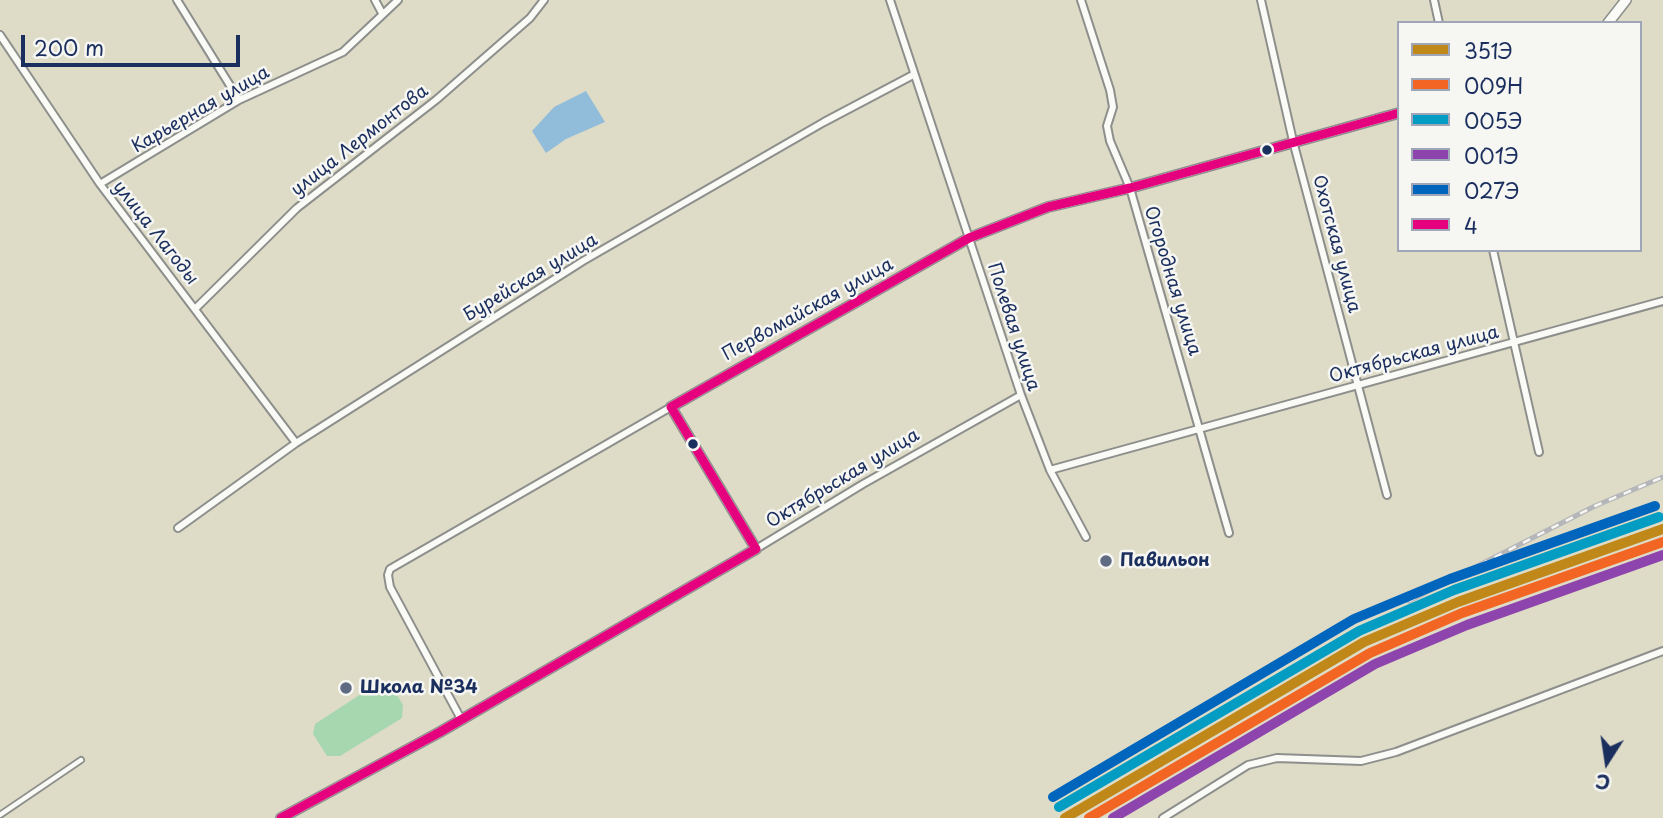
<!DOCTYPE html>
<html>
<head>
<meta charset="utf-8">
<style>
  body { margin:0 }
  #map { position:relative; width:1663px; height:818px; overflow:hidden; background:#dedbc7; font-family:"Playpen Sans",sans-serif }
  canvas { display:block }
  .legend { position:absolute; left:1397px; top:21px; width:245px; height:231px; box-sizing:border-box; background:#f6f6f2; border:2px solid #9ea6b7; margin:0; padding:9px 12px; list-style:none; font-size:21px; color:#1b2f5e }
  .legend li { display:flex; align-items:center; gap:14px; height:35px }
  .legend b { width:35px; border:2px solid #9ea6b7 }
  .north { position:absolute; left:1572px; top:727px; width:70px; height:70px; -webkit-text-stroke:5px #f6f6f2; paint-order:stroke; rotate:192deg; font-size:19px; font-weight:700; line-height:28px; text-align:center; color:#1b2f5e }
  .north::after { content:''; display:block; margin:auto; width:24px; height:32px; background:#1b2f5e; clip-path:polygon(50% 0,100% 100%,50% 72%,0 100%) }
  .scale { position:absolute; left:21px; top:35px; width:219px; height:32px; box-sizing:border-box; border:4px solid #1b2f5e; border-top:0; padding-left:9px; font-size:21px; line-height:24px; white-space:nowrap; color:#1b2f5e; -webkit-text-stroke:5px #f6f6f2; paint-order:stroke }
</style>
</head>
<body>
<div id="map">
<canvas width="1663" height="818"></canvas>
<ul class="legend">
<li><b style="height:9px;background:#c08818"></b>351Э</li>
<li><b style="height:9px;background:#f26522"></b>009Н</li>
<li><b style="height:9px;background:#039dc3"></b>005Э</li>
<li><b style="height:9px;background:#8e44ad"></b>001Э</li>
<li><b style="height:9px;background:#0065bd"></b>027Э</li>
<li><b style="height:9px;background:#e5007d"></b>4</li>
</ul>
<div class="north">С</div>
<div class="scale">200 m</div>
</div>
<script>
const context = document.querySelector('canvas').getContext('2d');
context.lineJoin = 'round';
function paint(path, color) {
  context.fillStyle = color;
  context.fill(path, 'evenodd');
}
function shape(rows) {
  const path = new Path2D();
  for (const r of rows) {
    path.moveTo(r[0], r[1]);
    for (let i = 2; i < r.length; i += 2) path.lineTo(r[i], r[i + 1]);
  }
  return path;
}
function strokePath(path, color, width, dash) {
  context.strokeStyle = color;
  context.lineWidth = width;
  context.lineCap = dash ? 'butt' : 'round';
  context.setLineDash(dash || []);
  context.stroke(path);
}
function write(font, color, halo, rows, align = 'center') {
  context.font = font + ' "Playpen Sans",sans-serif';
  context.lineWidth = 5;
  context.setLineDash([]);
  context.textBaseline = 'middle';
  context.strokeStyle = halo;
  context.fillStyle = color;
  for (const [text, x, y, turn = 0] of rows) {
    context.save();
    context.translate(x, y);
    context.rotate((+turn || 0) * Math.PI / 180);
    context.textAlign = isNaN(turn) ? turn : align;
    if (halo) context.strokeText(text, 0, 0);
    context.fillText(text, 0, 0);
    context.restore();
  }
}
paint(shape([
  [381,681,391,685,403,705,402,718,340,756,327,756,313,734,315,724]
]), '#a6d7af');
paint(shape([
  [586,91,605,122,566,139,546,153,532,131,554,107]
]), '#91bddb');
const pedestrian = shape([
  [0,815,81,760]
]);
const minor = shape([
  [177,0,239,100],
  [375,0,382,13],
  [890,0,1021,395,1050,470,1086,537],
  [1081,0,1110,90,1113,107,1107,126,1110,141,1130,188,1229,533],
  [1261,0,1293,141,1387,495],
  [1434,0,1439,23],
  [0,35,100,184,296,443],
  [100,184,239,100,343,52,398,0],
  [1493,250,1539,452],
  [196,308,297,208,436,100,530,18,544,0],
  [1050,470,1663,301],
  [178,528,296,443,583,261,824,122,913,75],
  [756,549,863,484,1021,395],
  [461,719,390,587,388,575,390,569,671,407],
  [1163,818,1248,765,1277,758,1361,761,1396,752,1663,651]
]);
const secondary = shape([
  [1608,23,1626,0],
  [281,818,440,732,756,549,671,407,969,238,1048,207,1130,188,1399,113]
]);
strokePath(pedestrian, '#8d8f8c', 8);
strokePath(minor, '#8d8f8c', 10);
strokePath(secondary, '#8d8f8c', 12);
strokePath(pedestrian, '#fafaf7', 4.5);
strokePath(minor, '#fafaf7', 6);
strokePath(secondary, '#fafaf7', 9);
const rail = shape([
  [1409,601,1595,506,1663,477]
]);
strokePath(rail, '#b4b6b9', 5);
strokePath(rail, '#f6f6f2', 2.5, [8]);
strokePath(shape([
  [671,407,969,238,1048,207,1130,188,1399,113],
  [671,407,756,549],
  [281,818,440,732,756,549]
]), '#e5007d', 9);
strokePath(shape([
  [1065,818,1364,642,1458,602,1663,529]
]), '#c08818', 10);
strokePath(shape([
  [1089,818,1370,653,1462,613,1663,542]
]), '#f26522', 10);
strokePath(shape([
  [1059,807,1359,631,1454,590,1659,517]
]), '#039dc3', 10);
strokePath(shape([
  [1113,818,1375,664,1467,625,1663,555]
]), '#8e44ad', 10);
strokePath(shape([
  [1053,797,1354,619,1450,579,1655,506]
]), '#0065bd', 10);
for (const [x, y, r, color] of [
  [1267,150,6,"#1b2f5e"],
  [693,444,6,"#1b2f5e"],
  [1106,561,7,"#5f6b83"],
  [346,688,7,"#5f6b83"]
]) {
  const dot = new Path2D();
  dot.arc(x, y, r, 0, 2 * Math.PI);
  context.fillStyle = color;
  context.fill(dot);
  strokePath(dot, '#f6f6f2', 2.5);
}
write('18px', '#1b2f5e', '#f6f6f2', [
  ["Карьерная улица",201,110,-30],
  ["улица Лермонтова",360,141,-38],
  ["улица Лагоды",155,233,52],
  ["Охотская улица",1336,244,75],
  ["Бурейская улица",531,278,-31],
  ["Огородная улица",1172,281,73],
  ["Первомайская улица",808,310,-29],
  ["Полевая улица",1013,327,72],
  ["Октябрьская улица",1414,355,-15],
  ["Октябрьская улица",843,479,-31]
]);
write('bold 18px', '#1b2f5e', '#f6f6f2', [
  ["Павильон",1120,561],
  ["Школа №34",360,688]
], 'left');
</script>
</body>
</html>
